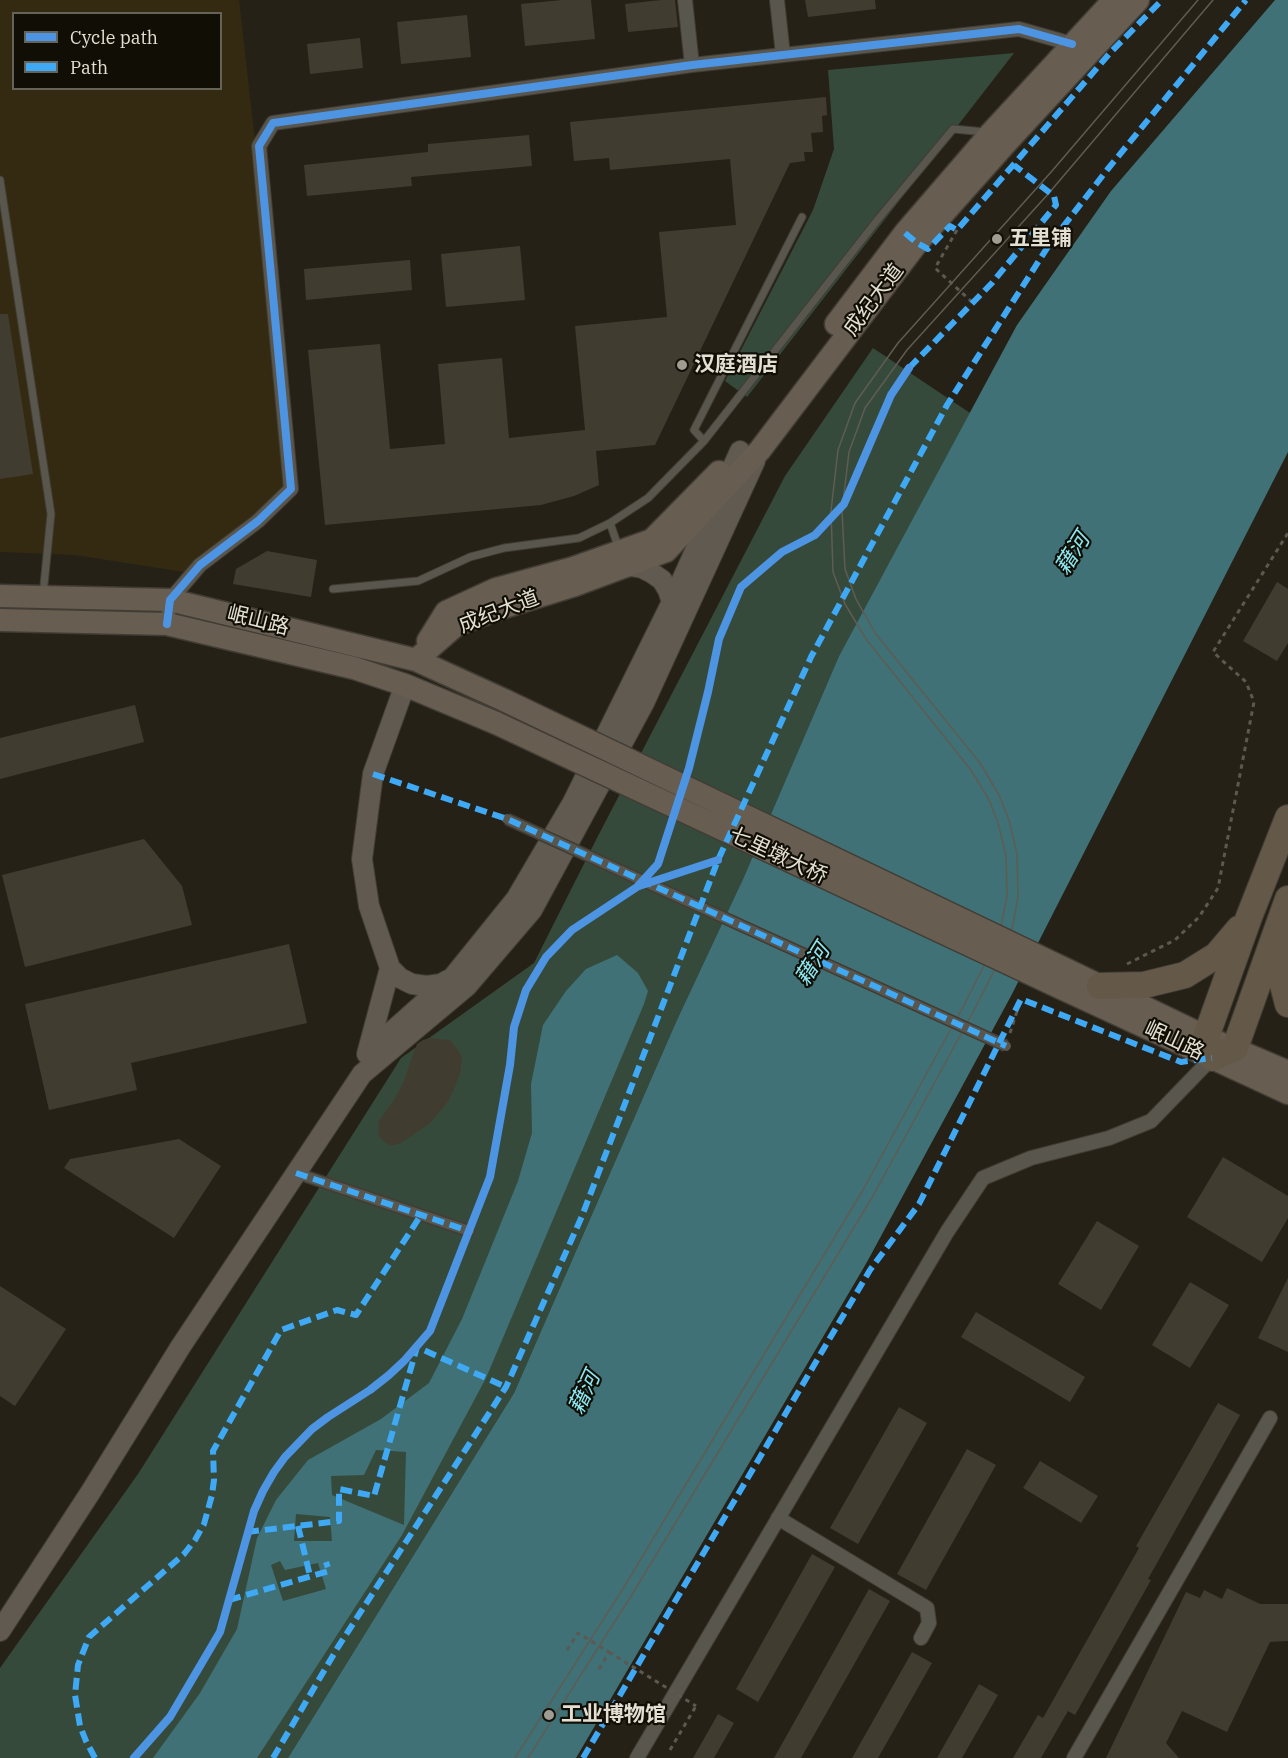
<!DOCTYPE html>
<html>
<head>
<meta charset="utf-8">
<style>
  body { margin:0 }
  #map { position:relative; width:1288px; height:1758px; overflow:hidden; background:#262117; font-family:"IBM Plex Serif",serif }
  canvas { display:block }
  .legend { position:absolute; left:12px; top:12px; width:210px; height:78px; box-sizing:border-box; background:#110e06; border:2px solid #656258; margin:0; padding:8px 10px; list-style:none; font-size:18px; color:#e3dfd3 }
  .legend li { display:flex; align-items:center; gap:12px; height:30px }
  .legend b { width:30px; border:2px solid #656258 }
</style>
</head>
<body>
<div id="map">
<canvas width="1288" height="1758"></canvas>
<ul class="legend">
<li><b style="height:8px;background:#4d94e3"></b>Cycle path</li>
<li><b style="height:8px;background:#3fa9f5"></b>Path</li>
</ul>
</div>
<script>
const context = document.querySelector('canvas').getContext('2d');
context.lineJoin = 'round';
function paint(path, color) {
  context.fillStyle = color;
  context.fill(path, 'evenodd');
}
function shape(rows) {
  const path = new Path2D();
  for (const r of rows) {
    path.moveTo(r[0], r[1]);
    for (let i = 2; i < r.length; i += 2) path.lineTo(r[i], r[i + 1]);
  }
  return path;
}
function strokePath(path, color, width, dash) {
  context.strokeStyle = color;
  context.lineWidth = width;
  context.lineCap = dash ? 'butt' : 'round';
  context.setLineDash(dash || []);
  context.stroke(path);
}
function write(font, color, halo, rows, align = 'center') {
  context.font = font + ' "IBM Plex Serif","Noto Sans SC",serif';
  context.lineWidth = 4.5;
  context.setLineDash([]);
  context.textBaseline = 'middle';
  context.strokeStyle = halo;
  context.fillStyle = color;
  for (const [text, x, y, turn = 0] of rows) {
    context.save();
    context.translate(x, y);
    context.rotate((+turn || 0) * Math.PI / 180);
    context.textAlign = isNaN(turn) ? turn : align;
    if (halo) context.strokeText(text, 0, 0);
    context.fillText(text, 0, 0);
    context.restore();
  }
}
paint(shape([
  [0,0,239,0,294,485,184,572,75,555,0,552],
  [14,14,220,14,220,88,14,88]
]), '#332a11');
paint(shape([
  [1014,53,747,397,725,381,813,210,834,149,828,70],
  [873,348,970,413,839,656,743,879,676,1022,514,1393,288,1758,0,1758,0,1668,138,1474,401,1058,534,963,598,836,785,476]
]), '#364a3c');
paint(shape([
  [1275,0,1288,0,1288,452,1011,996,867,1262,576,1758,288,1758,514,1393,676,1022,743,879,839,656,1017,325,1111,191],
  [617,955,638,973,648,991,644,1004,486,1378,402,1535,257,1758,153,1758,200,1693,237,1629,257,1538,276,1500,308,1460,381,1419,429,1383,462,1319,518,1181,532,1133,531,1084,543,1025,566,991,586,969],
  [376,1450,406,1452,404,1525,332,1495,331,1476,364,1475],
  [296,1514,330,1517,332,1541,294,1541],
  [280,1561,285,1570,318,1563,326,1589,283,1601,271,1565]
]), '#3f7176');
paint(shape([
  [562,0,591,0,595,39,525,46,521,4],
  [661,0,675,0,678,27,628,32,625,4],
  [805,0,875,0,876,9,808,17],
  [467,15,471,57,401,64,397,22],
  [360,38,363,68,310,74,307,44],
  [826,97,827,115,822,116,823,132,811,133,813,152,804,152,805,161,790,163,655,445,596,451,599,485,574,496,541,505,325,525,308,350,380,344,390,449,445,444,438,364,502,358,509,438,585,430,575,326,667,317,659,232,736,225,730,159,610,170,609,158,574,161,570,122],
  [529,135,532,166,411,177,412,186,307,196,304,165,428,152,428,144],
  [520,246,525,300,446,307,441,254],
  [410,260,412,290,306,300,304,269],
  [0,314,8,314,33,474,0,479],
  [267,551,317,560,311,597,233,584,236,569],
  [1277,582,1288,589,1288,643,1277,661,1243,641],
  [135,705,144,742,0,779,0,738],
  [144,839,182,886,192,925,25,967,2,875],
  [289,944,307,1023,131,1063,137,1090,49,1110,25,1004],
  [430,1038,450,1040,460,1053,462,1058,460,1074,454,1089,447,1103,429,1124,401,1143,395,1145,389,1145,380,1138,378,1132,379,1121,394,1100,403,1083,417,1044,423,1040],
  [179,1139,221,1166,174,1238,64,1168,70,1159],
  [1223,1157,1288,1196,1288,1218,1262,1262,1187,1217],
  [1097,1221,1139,1246,1101,1310,1058,1284],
  [1288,1278,1288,1352,1258,1338],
  [1190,1282,1229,1305,1190,1368,1152,1345],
  [0,1286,66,1329,15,1406,0,1396],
  [976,1312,1085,1377,1070,1402,961,1337],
  [1218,1403,1240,1415,1148,1579,1151,1580,1075,1715,1068,1711,1041,1758,1013,1758,1038,1715,1043,1718,1139,1548,1136,1546],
  [899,1407,927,1423,858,1544,830,1528],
  [967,1449,996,1465,926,1590,897,1574],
  [1040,1461,1098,1496,1081,1523,1023,1488],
  [812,1554,835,1567,758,1702,736,1689],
  [1227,1588,1260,1604,1288,1604,1288,1641,1270,1642,1227,1732,1182,1711,1166,1743,1179,1758,1106,1758,1186,1592,1200,1598,1204,1590,1222,1599],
  [869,1589,890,1601,801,1758,774,1758],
  [912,1652,932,1663,878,1758,852,1758],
  [979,1684,998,1695,962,1758,937,1758],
  [718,1714,734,1723,714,1758,693,1758]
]), '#413c30');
const service = shape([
  [0,180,51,514,43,595],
  [704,441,694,430,802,217],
  [610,523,619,549],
  [333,589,418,581,470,557,504,548,579,538,610,523,648,498,704,441,879,218,953,129,986,132]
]);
const pedestrian = shape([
  [296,1173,469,1231]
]);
const minor = shape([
  [685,0,692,65],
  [777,0,783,55],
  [167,624,170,600,200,565,258,521,291,489,259,146,273,123,692,65,1019,29,1072,44],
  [778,1518,927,1608,929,1623,921,1638],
  [637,1758,947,1232,983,1178,1031,1158,1109,1138,1151,1121,1212,1058],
  [1074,1758,1270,1418]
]);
const secondary = shape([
  [621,568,630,566,642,568,652,573,662,580,668,590,672,602],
  [405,685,373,774,362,859,369,906,390,968,400,978,412,984,427,986,441,984,448,980],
  [379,1043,453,977,516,899,573,802,672,602,740,451],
  [367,1054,390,968],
  [0,1631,90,1493,181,1346,362,1074,467,986,532,910,644,703,755,461]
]);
const primary = shape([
  [836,324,905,233,992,132,1114,0],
  [0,596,170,600,416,660,506,701],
  [0,620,167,624,354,668,405,685,496,723],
  [428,641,446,612,496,589,573,568,652,540,719,472],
  [416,660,456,625,501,608,575,585,666,551,760,450,917,243,1006,143,1138,0],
  [1067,970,1206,1037,1288,1072],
  [1061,988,1288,1093]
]);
const motorway = shape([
  [1288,818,1249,917,1206,1037,1212,1058,1235,1048,1288,899],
  [1278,940,1279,969,1288,1004],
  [1100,986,1144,985,1185,975,1217,955,1239,929]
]);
strokePath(service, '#413d35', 9);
strokePath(pedestrian, '#413d35', 13);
strokePath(minor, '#413d35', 16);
strokePath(secondary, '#413d35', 22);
strokePath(primary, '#413d35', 25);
strokePath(motorway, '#413d35', 28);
strokePath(shape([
  [957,230,935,268,973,303],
  [1127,964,1175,940,1199,917,1218,888,1254,702,1246,682,1213,652,1288,533],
  [1010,1033,1021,999],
  [567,1650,578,1633,609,1652,598,1671],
  [670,1750,696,1706]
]), '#5c5852', 3, [4.5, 4.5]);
strokePath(service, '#59564e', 7);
strokePath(pedestrian, '#59564e', 10);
strokePath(minor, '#59564e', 14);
strokePath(secondary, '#605a50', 20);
strokePath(primary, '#675d50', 22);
strokePath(motorway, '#645849', 26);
strokePath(shape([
  [515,1758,624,1587,863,1190,964,1005,999,936,1007,896,1006,856,998,823,989,800,971,770,866,639,845,604,833,572,831,511,838,450,855,403,898,343,1052,171,1198,0],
  [528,1758,633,1593,873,1196,974,1010,1010,940,1018,897,1017,854,1009,820,999,795,980,763,875,633,856,599,845,569,842,511,849,452,865,408,907,350,1049,193,1213,0]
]), '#5f5c53', 1.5);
const pedestrianBridge = shape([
  [507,819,1006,1046]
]);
const primaryBridge = shape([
  [506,701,1067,970],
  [496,723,1061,988]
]);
strokePath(pedestrianBridge, '#413d35', 13, []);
strokePath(primaryBridge, '#413d35', 25, []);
strokePath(shape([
  [609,1652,696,1706]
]), '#5c5852', 3, [4.5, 4.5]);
strokePath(pedestrianBridge, '#59564e', 10);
strokePath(primaryBridge, '#675d50', 22);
strokePath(shape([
  [905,233,917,243,928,249,950,226,957,230,1110,53,1162,0],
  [909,368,992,283,1056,205,1054,196,1014,165],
  [373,774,507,819,1006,1046],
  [296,1173,469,1231],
  [298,1526,310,1576],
  [247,1532,339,1521,339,1489,374,1496,417,1347,506,1387],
  [229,1600,329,1571,326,1562],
  [95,1758,86,1741,80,1726,75,1695,78,1665,89,1637,184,1554,195,1540,204,1524,212,1495,214,1480,213,1451,281,1330,337,1310,356,1315,421,1215],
  [273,1758,338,1647,506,1387,582,1216,718,860,811,657,947,405,1049,245,1107,170,1246,0],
  [583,1758,870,1270,919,1204,1021,999,1181,1062,1212,1058]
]), '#3fa9f5', 6, [12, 6]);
strokePath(shape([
  [167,624,170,600,200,565,258,521,291,489,259,146,273,123,692,65,1019,29,1072,44],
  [639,886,718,860],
  [134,1758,170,1717,220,1632,254,1511,263,1491,274,1472,285,1457,312,1429,328,1417,370,1390,389,1375,404,1361,430,1331,490,1177,510,1065,514,1027,526,990,546,957,572,930,637,887,658,864,689,768,708,692,719,639,741,587,782,552,815,535,844,504,891,395,909,368]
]), '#4d94e3', 8);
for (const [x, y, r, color] of [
  [997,239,6,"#a19c91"],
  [682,365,6,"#a19c91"],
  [549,1715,6,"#a19c91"]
]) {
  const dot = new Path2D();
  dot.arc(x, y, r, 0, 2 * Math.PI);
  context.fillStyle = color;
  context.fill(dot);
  strokePath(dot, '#110e06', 2);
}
write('bold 21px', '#e3dfd3', '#110e06', [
  ["五里铺",1009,239],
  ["汉庭酒店",694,365],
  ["工业博物馆",561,1715]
], 'left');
write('21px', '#e3dfd3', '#110e06', [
  ["成纪大道",874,300,-53],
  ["成纪大道",499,612,-21],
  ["岷山路",258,621,14],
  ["七里墩大桥",778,856,25],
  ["岷山路",1174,1041,25]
]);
write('italic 22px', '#8ce9f3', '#110e06', [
  ["藉河",1073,554,-58],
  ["藉河",813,965,-58],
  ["藉河",585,1393,-65]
]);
</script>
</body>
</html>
